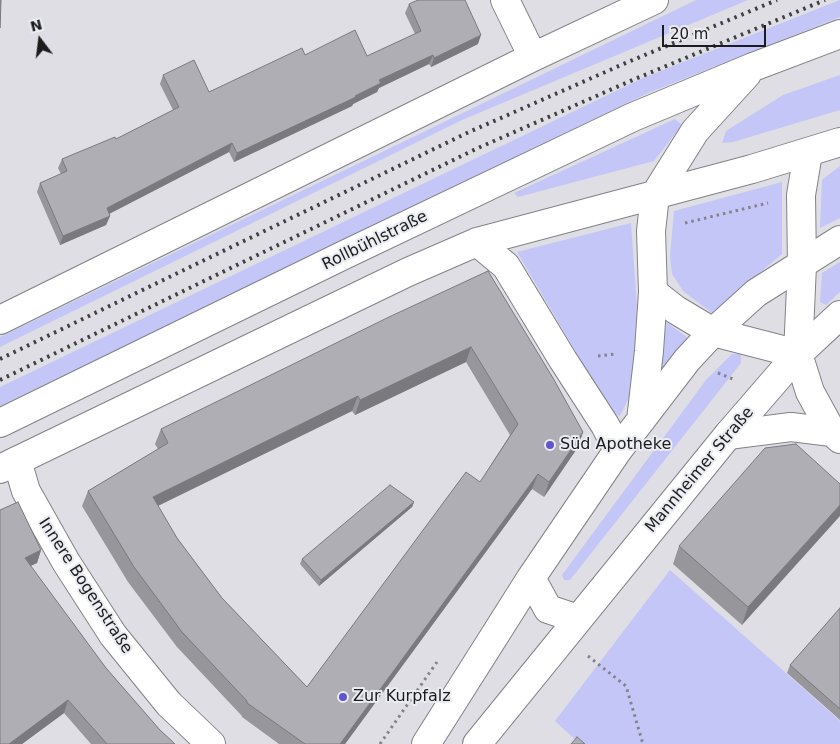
<!DOCTYPE html>
<html>
<head>
<meta charset="utf-8">
<style>
  body { margin:0 }
  #map { position:relative; width:840px; height:744px; overflow:hidden; background:#dedee4; font-family:"DejaVu Sans",sans-serif }
  canvas { display:block }
  .north { position:absolute; left:15px; top:15px; width:50px; height:50px; -webkit-text-stroke:4px #ebecf1; paint-order:stroke; rotate:345deg; font-size:14px; font-weight:700; line-height:20px; text-align:center; color:#1c1c1e }
  .north::after { content:''; display:block; margin:auto; width:18px; height:22px; background:#1c1c1e; clip-path:polygon(50% 0,100% 100%,50% 72%,0 100%) }
  .scale { position:absolute; left:662px; top:25px; width:104px; height:22px; box-sizing:border-box; border:2px solid #1c1c1e; border-top:0; padding-left:6px; font-size:15px; line-height:18px; white-space:nowrap; color:#1c1c1e; -webkit-text-stroke:4px #ebecf1; paint-order:stroke }
</style>
</head>
<body>
<div id="map">
<canvas width="840" height="744"></canvas>
<div class="north">N</div>
<div class="scale">20 m</div>
</div>
<script>
const context = document.querySelector('canvas').getContext('2d');
context.lineJoin = 'round';
function paint(path, color) {
  context.fillStyle = color;
  context.fill(path, 'evenodd');
}
function shape(rows) {
  const path = new Path2D();
  for (const r of rows) {
    path.moveTo(r[0], r[1]);
    for (let i = 2; i < r.length; i += 2) path.lineTo(r[i], r[i + 1]);
  }
  return path;
}
function strokePath(path, color, width, dash) {
  context.strokeStyle = color;
  context.lineWidth = width;
  context.lineCap = dash ? 'butt' : 'round';
  context.setLineDash(dash || []);
  context.stroke(path);
}
function write(font, color, halo, rows, align = 'center') {
  context.font = font + ' "DejaVu Sans",sans-serif';
  context.lineWidth = 4;
  context.setLineDash([]);
  context.textBaseline = 'middle';
  context.strokeStyle = halo;
  context.fillStyle = color;
  for (const [text, x, y, turn = 0] of rows) {
    context.save();
    context.translate(x, y);
    context.rotate((+turn || 0) * Math.PI / 180);
    context.textAlign = isNaN(turn) ? turn : align;
    if (halo) context.strokeText(text, 0, 0);
    context.fillText(text, 0, 0);
    context.restore();
  }
}
paint(shape([
  [696,0,748,0,462,120,0,347,0,337],
  [840,0,840,17,648,93,0,406,0,387,643,78],
  [840,75,840,110,733,142,722,143,726,131,783,95],
  [675,119,682,125,654,161,518,197,514,193],
  [840,166,840,218,820,228,822,180],
  [782,182,782,254,712,313,683,291,672,274,670,256,674,211],
  [631,223,639,334,635,370,629,397,620,416,611,412,517,252],
  [840,262,840,292,826,305,820,302,822,273],
  [666,322,691,340,659,379],
  [732,354,741,354,741,363,570,580,564,580,562,575,706,380],
  [670,570,840,721,840,744,580,744,555,721]
]), '#c4c6f7');
const minor = shape([
  [505,0,533,57],
  [653,292,676,310,713,332,798,354],
  [0,320,533,57,654,0],
  [798,354,810,392,832,432,840,439],
  [798,354,840,315],
  [641,420,687,360,713,332,756,293,840,240],
  [728,435,791,427,832,432],
  [17,461,26,491,66,562,113,635,169,704,211,744]
]);
const major = shape([
  [477,242,506,266,563,360,605,425,618,450],
  [0,423,344,255,633,117,753,67,840,34],
  [0,469,408,272,477,242,752,169,840,142],
  [531,578,548,609,578,619],
  [426,744,531,578,618,450,641,420,649,351,653,292,651,231,655,195,695,131,747,74],
  [477,744,728,435,798,354,802,265,801,195,808,153]
]);
strokePath(minor, '#828388', 30);
strokePath(major, '#828388', 30);
strokePath(shape([
  [685,223,768,203],
  [598,356,616,354],
  [718,373,733,379],
  [588,656,626,686,643,744],
  [380,744,437,662]
]), '#848488', 3, [2.5, 4]);
strokePath(minor, '#fff', 28);
strokePath(major, '#fff', 28);
strokePath(shape([
  [0,359,469,132,628,62,777,0],
  [0,380,478,148,635,79,825,0]
]), '#404043', 4, [2.5, 5]);
paint(shape([
  [409,4,478,44,431,67,429,64,379,88,377,92,353,104,352,106,234,162,229,152,109,214,110,216,106,225,60,245,37,192,40,183,61,174,58,168,62,159,116,139,173,110,160,84,163,75,209,92,305,55,367,56,415,34,405,13],
  [488,271,583,432,578,447,544,497,532,489,345,744,279,744,242,717,242,716,177,647,128,582,82,506,88,491,158,449,155,444,161,429],
  [466,362,510,435,480,482,307,687,222,598,177,538,158,506,352,411,355,415],
  [840,484,742,625,673,564,679,546],
  [414,502,412,507,319,586,300,564,302,559],
  [0,510,41,550,37,563,30,566,106,668,160,730,175,744,91,744,64,713,22,744,0,744],
  [840,608,840,720,787,673,790,665]
]), '#96969b');
paint(shape([
  [481,35,478,44,431,67,434,58],
  [433,55,429,64,379,88,377,92,353,104,352,106,234,162,237,153,355,96,379,80],
  [232,143,229,152,103,217,107,208],
  [110,216,106,225,60,245,63,236],
  [471,347,466,362,355,415,360,400],
  [358,396,352,411,147,511,153,497],
  [583,432,578,447,544,497,549,482],
  [538,474,532,489,345,744,340,744],
  [414,502,412,507,319,586,321,580],
  [840,505,840,516,742,625,748,607],
  [41,550,37,563,20,571,25,558],
  [68,700,64,713,22,744,9,744]
]), '#7a7a7e');
const building = shape([
  [0,0,1,0,0,28,0,0],
  [418,0,465,0,481,35,434,58,433,55,379,80,381,83,355,96,356,97,237,153,232,143,107,208,110,216,63,236,40,183,67,171,62,159,115,137,116,139,179,107,163,75,194,60,209,92,302,48,305,55,355,30,367,56,421,31,409,4,418,0],
  [488,271,553,378,583,432,549,482,538,474,340,744,305,744,247,703,247,701,182,632,134,567,88,491,168,443,161,429,389,317,488,271],
  [471,347,518,424,480,482,466,472,307,687,222,598,177,538,153,497,358,396,360,400,471,347],
  [796,444,840,484,840,505,748,607,679,546,765,448,796,444],
  [390,485,414,502,321,580,302,559,390,485],
  [18,502,41,550,25,558,106,668,160,730,175,744,107,744,68,700,9,744,0,744,0,510,18,502],
  [840,608,840,709,790,665,840,608],
  [577,737,585,744,571,744,577,737]
]);
paint(building, '#aeaeb4');
strokePath(building, '#7a7a7e', 1);
for (const [x, y, r, color] of [
  [550,445,5,"#6055ce"],
  [343,697,5,"#6055ce"]
]) {
  const dot = new Path2D();
  dot.arc(x, y, r, 0, 2 * Math.PI);
  context.fillStyle = color;
  context.fill(dot);
  strokePath(dot, '#ebecf1', 2);
}
write('16px', '#1c1c1e', '#ebecf1', [
  ["Rollbühlstraße",375,241,-26],
  ["Mannheimer Straße",700,470,-50],
  ["Innere Bogenstraße",85,586,57]
]);
write('16px', '#1c1c1e', '#ebecf1', [
  ["Süd Apotheke",560,445],
  ["Zur Kurpfalz",353,697]
], 'left');
</script>
</body>
</html>
